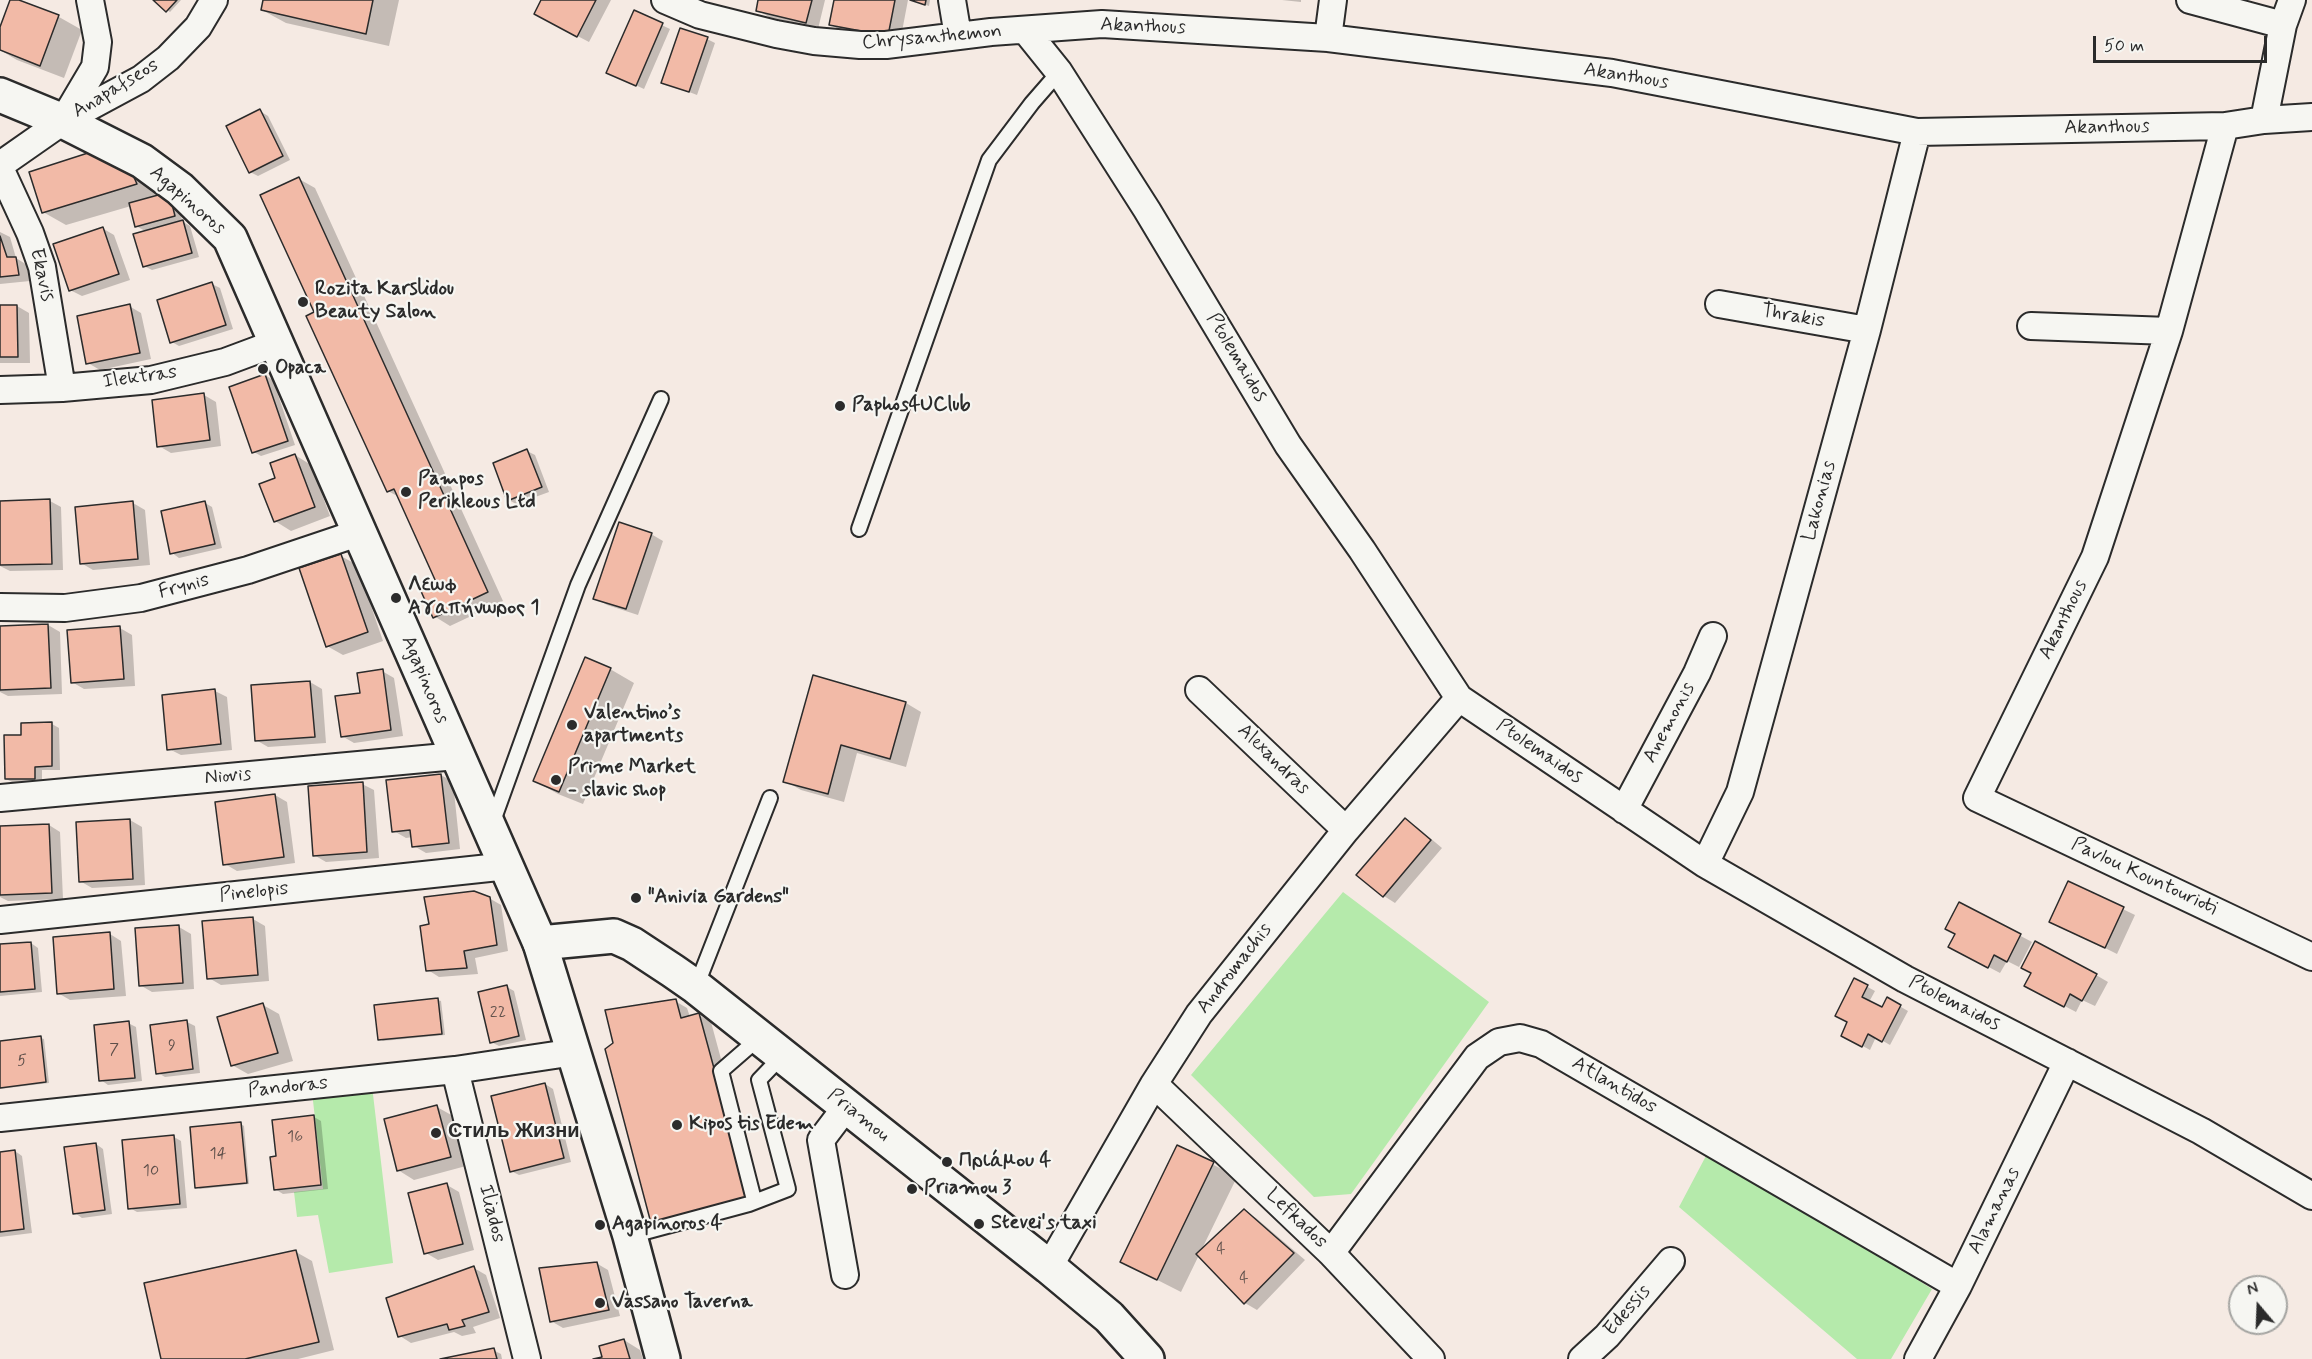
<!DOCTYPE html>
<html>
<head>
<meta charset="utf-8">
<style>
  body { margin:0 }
  #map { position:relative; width:2312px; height:1359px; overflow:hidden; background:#f5eae3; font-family:Mynerve,sans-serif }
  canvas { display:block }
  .north { position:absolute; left:2228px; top:1275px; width:60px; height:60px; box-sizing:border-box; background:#f6f6f2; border:2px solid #a5a5a2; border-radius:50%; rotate:341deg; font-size:16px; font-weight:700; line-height:24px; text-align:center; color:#2b2b2b }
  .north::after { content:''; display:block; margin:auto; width:21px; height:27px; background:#2b2b2b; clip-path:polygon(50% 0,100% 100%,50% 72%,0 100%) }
  .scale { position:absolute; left:2093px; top:36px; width:174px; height:27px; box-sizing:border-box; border:3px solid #2b2b2b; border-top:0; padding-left:8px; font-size:18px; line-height:21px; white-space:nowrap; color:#2b2b2b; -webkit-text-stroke:4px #f6f6f2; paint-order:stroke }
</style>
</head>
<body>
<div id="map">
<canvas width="2312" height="1359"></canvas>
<div class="north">N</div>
<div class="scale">50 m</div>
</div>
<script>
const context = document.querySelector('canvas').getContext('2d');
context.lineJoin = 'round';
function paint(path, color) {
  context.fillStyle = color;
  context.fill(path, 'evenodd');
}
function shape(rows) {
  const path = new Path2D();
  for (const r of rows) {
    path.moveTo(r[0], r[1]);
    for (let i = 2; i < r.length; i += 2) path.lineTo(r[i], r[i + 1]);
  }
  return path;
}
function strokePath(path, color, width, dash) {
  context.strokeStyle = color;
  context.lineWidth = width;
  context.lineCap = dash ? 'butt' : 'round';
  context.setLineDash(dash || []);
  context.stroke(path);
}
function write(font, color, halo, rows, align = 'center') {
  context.font = font + ' Mynerve,sans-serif';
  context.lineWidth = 4.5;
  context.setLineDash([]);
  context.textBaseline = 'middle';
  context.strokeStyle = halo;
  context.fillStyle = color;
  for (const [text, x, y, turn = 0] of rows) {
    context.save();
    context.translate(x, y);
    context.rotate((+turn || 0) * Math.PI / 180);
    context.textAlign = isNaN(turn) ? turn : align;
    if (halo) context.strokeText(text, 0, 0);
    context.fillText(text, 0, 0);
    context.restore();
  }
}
paint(shape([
  [1343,892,1489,1002,1351,1194,1314,1197,1191,1075],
  [372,1086,393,1263,329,1273,318,1215,297,1217,294,1192,323,1189,312,1092],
  [1707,1154,1829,1224,1932,1289,1891,1359,1857,1359,1679,1207]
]), '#b5eaab');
paint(shape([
  [12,0,59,17,82,30,64,78,17,60,0,50,0,31],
  [155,0,181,0,170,12],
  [265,0,399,0,389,46,286,23,262,10],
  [543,0,611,0,589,42,547,20],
  [760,0,825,0,818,29,769,17,757,10],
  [835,0,908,0,900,42,842,31,831,25],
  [912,0,930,0,929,6],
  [1282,0,1301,0,1301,2],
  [634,12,670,29,644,89,616,76],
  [707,39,715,43,697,95,663,82],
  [260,111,268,116,290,160,258,176,250,172],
  [91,153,152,181,159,197,176,198,182,220,180,220,190,226,199,257,152,270,144,266,147,232,136,226,131,206,66,225,43,212],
  [299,179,315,188,503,601,450,626,434,616,438,583,399,497,388,491,316,313],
  [102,228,114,235,130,280,82,296,70,290],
  [0,232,10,237,16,258,27,265,30,281,0,284],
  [212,284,220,288,233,329,179,346,172,342],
  [17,306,29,313,30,363,0,363,0,307],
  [129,306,141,313,151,359,100,370,88,363],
  [265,375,273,380,295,445,261,456,254,452],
  [204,395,216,402,221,446,171,453,159,446],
  [527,451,535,455,549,492,516,504,509,500],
  [295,455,311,465,330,516,291,531,275,521,277,479],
  [50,501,61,507,63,570,10,571,0,566,0,502],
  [133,503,145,510,150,565,93,570,81,563],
  [205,503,212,507,222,548,179,558,172,553],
  [651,534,663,541,638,615,607,605,595,598],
  [341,556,357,565,383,641,343,655,327,646],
  [48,625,60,632,62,694,8,696,0,692,0,627],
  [120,628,132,635,135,686,84,689,72,682],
  [585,659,610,669,634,683,583,804,558,794,535,781],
  [382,671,394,678,403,736,354,743,342,736,362,694],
  [310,682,322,689,326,743,268,747,256,740],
  [215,691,227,697,232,750,181,755,169,749],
  [906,703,921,712,906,767,857,753,844,802,801,790,785,781],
  [52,724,59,728,60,770,42,770,42,782,14,783,6,779,22,736],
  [441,775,453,782,460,849,426,853,414,846,413,837,406,838,394,831],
  [362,784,374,790,379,858,326,862,314,855],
  [275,795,287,802,295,863,237,871,225,864],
  [130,820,142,827,145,885,92,888,80,881],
  [1405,820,1417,827,1442,848,1395,903,1384,896],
  [49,825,60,832,63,899,8,901,0,897,0,827],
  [2069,883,2135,915,2117,954,2051,921],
  [489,898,501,905,508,951,475,958,478,974,439,977,428,970],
  [1960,904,2032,942,2019,967,2007,961,2000,973,1962,953,1957,934],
  [253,919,265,926,269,981,221,985,209,978],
  [179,927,191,934,194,989,152,992,140,985],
  [110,934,121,941,126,996,70,1000,58,993],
  [31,943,38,948,42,992,0,996,0,946],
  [2096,975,2108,982,2095,1006,2082,1000,2076,1012,2038,992],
  [1855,980,1875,991,1869,1002,1882,1009,1887,999,1908,1011,1890,1045,1876,1037,1870,1050,1843,1035,1849,1022],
  [507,987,514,991,526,1040,499,1046,491,1042],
  [438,1000,441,1001,445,1035,383,1041,380,1039],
  [675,1001,687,1008,690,1017,699,1015,711,1022,761,1207,666,1232],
  [263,1005,279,1014,293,1061,248,1074,232,1065],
  [187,1022,195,1026,200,1073,165,1077,158,1073],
  [128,1023,136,1027,142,1081,108,1085,101,1080],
  [41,1038,44,1039,49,1083,0,1089,0,1042],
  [545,1084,553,1089,571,1162,519,1175,511,1171],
  [437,1107,453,1116,466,1166,414,1180,398,1170],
  [314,1117,321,1121,328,1189,283,1194,275,1189,277,1157],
  [241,1124,244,1126,249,1184,200,1189,197,1187],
  [174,1137,181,1141,187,1208,137,1212,130,1208],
  [96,1144,103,1149,112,1214,82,1218,75,1213],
  [1177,1146,1237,1177,1200,1253,1244,1211,1256,1218,1305,1260,1257,1310,1245,1303,1199,1255,1181,1292,1122,1262],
  [15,1151,22,1156,32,1233,0,1237,0,1153],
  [447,1185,459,1192,474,1250,438,1260,426,1253],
  [296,1252,312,1261,334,1350,298,1359,163,1359],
  [596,1263,608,1270,620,1316,563,1328,551,1321],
  [474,1268,486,1275,500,1318,473,1327,476,1333,462,1336,454,1332,411,1343,400,1336],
  [624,1340,640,1350,643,1359,599,1359,604,1358],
  [493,1350,501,1354,502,1359,447,1359]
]), '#0003');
const building = shape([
  [10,0,19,0,59,15,40,66,0,50,0,27,10,0],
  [153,0,177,0,166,12,153,0],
  [263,0,373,0,366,34,261,10,263,0],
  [541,0,596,0,577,37,534,14,541,0],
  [758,0,812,0,806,23,756,11,758,0],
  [834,0,895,0,888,36,829,25,834,0],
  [910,0,926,0,925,5,910,0],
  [634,10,663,23,636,86,606,73,634,10],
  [680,28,708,37,689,92,661,83,680,28],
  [260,109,283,156,249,173,226,126,260,109],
  [91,152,129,166,137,184,42,213,29,172,91,152],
  [299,177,488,592,433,618,420,589,436,582,394,489,387,492,306,316,314,312,260,195,299,177],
  [169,192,175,216,135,227,129,203,169,192],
  [183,220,192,253,143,267,133,234,183,220],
  [103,227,119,274,69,291,53,244,103,227],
  [0,236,7,257,16,257,19,275,0,277,0,236],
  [212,282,226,325,170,343,157,300,212,282],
  [130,304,140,353,86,364,77,316,130,304],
  [0,305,17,305,18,357,0,357,0,305],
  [265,374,288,441,252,453,229,387,265,374],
  [204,393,210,440,157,447,152,400,204,393],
  [527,449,542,487,507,501,493,463,527,449],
  [295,454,315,507,274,522,259,484,275,478,270,463,295,454],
  [50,499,52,564,0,565,0,501,50,499],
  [133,501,138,559,80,564,75,507,133,501],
  [205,501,215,544,170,554,161,511,205,501],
  [619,522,652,533,626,609,593,599,619,522],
  [341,554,368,632,326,647,299,568,341,554],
  [48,624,51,688,0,690,0,626,48,624],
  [120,626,124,679,71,683,67,630,120,626],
  [585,657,611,668,559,792,533,781,585,657],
  [383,669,391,730,341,737,335,696,360,693,357,673,383,669],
  [813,675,906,702,890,759,841,745,828,794,783,782,813,675],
  [310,681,315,737,255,741,251,685,310,681],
  [215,689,221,744,167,750,162,695,215,689],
  [52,722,52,766,35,767,35,779,5,779,4,735,21,735,21,723,52,722],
  [441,774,449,843,412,847,410,830,392,832,386,780,441,774],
  [363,782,367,852,313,856,308,786,363,782],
  [275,794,284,857,223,865,215,802,275,794],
  [1405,818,1431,840,1383,897,1356,875,1405,818],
  [130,819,133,879,79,882,76,822,130,819],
  [49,824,52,893,0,895,0,826,49,824],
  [2068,881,2124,907,2105,948,2049,922,2068,881],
  [474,891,490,897,497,945,464,951,467,968,426,971,420,926,429,924,424,897,474,891],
  [1959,902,2021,934,2007,962,1994,955,1988,968,1948,947,1955,934,1945,929,1959,902],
  [253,917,258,975,207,979,202,921,253,917],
  [179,925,183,983,139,986,135,928,179,925],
  [110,932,114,989,57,994,53,937,110,932],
  [2035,941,2097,974,2082,1001,2070,994,2064,1007,2024,986,2031,973,2021,968,2035,941],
  [31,942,35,989,0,992,0,944,31,942],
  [1854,978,1868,985,1862,997,1882,1007,1887,997,1901,1005,1882,1042,1868,1034,1862,1047,1841,1036,1847,1022,1835,1016,1854,978],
  [507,985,519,1036,490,1043,478,992,507,985],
  [438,998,442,1034,378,1040,374,1005,438,998],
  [676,999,681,1018,699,1013,750,1201,652,1227,605,1049,613,1043,605,1010,676,999],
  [263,1003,278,1053,231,1066,217,1017,263,1003],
  [187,1020,193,1069,156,1074,150,1025,187,1020],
  [129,1021,135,1078,99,1081,94,1025,129,1021],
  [41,1036,46,1082,0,1088,0,1041,41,1036],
  [545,1083,564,1158,510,1172,491,1096,545,1083],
  [437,1105,451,1157,397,1171,384,1119,437,1105],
  [314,1115,321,1185,274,1190,270,1157,276,1156,272,1120,314,1115],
  [241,1122,247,1183,195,1188,190,1127,241,1122],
  [174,1135,180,1204,128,1209,122,1140,174,1135],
  [96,1143,105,1210,73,1214,64,1147,96,1143],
  [1177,1145,1214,1162,1157,1280,1120,1262,1177,1145],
  [15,1150,24,1229,0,1232,0,1152,15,1150],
  [447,1183,463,1244,424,1254,408,1193,447,1183],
  [1244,1209,1294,1253,1244,1304,1196,1254,1244,1209],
  [296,1250,319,1342,245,1359,161,1359,144,1283,296,1250],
  [597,1262,609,1310,550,1322,539,1268,597,1262],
  [474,1266,489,1312,462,1320,465,1326,449,1330,447,1324,398,1337,386,1298,474,1266],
  [624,1339,630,1359,593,1359,602,1357,599,1346,624,1339],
  [494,1348,497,1359,440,1359,494,1348]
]);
paint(building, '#f2baa7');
strokePath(building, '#2b2b2b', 1.5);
const service = shape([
  [859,529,989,160,1032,103,1059,72],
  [492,824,578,585,661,399],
  [696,987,770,798],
  [754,1200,721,1071,759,1038],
  [630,1236,749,1204,788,1189,759,1080,782,1056]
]);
const minor = shape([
  [665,0,700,15,776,34,814,41,860,45,886,45,991,32,1102,24,1328,38,1612,73,1917,132,2225,126,2264,120,2312,117],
  [952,0,958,36],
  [2190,0,2283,25],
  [1026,31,1059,72,1147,210,1288,445,1362,550,1459,698,1705,864,1905,979,2201,1131,2312,1196],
  [1328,38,1333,0],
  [2264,120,2283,25,2292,0],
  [63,121,95,67,98,42,90,0],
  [2225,126,2169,331,2095,557,1977,798,2312,957],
  [0,165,63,121,141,79,168,58,198,27,214,0],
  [0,168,30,233,42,267,62,388],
  [1719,304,1867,330],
  [2031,326,2169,331],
  [0,390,62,388,151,380,225,362,276,343],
  [0,607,65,608,141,598,248,570,361,532],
  [1199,690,1346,830],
  [0,798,456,756],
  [1624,810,1697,673,1713,636],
  [1705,864,1740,792,1867,330,1917,132],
  [0,920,508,866],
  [455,1070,527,1359],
  [1154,1084,1331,1253,1431,1359],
  [0,1118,455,1070,575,1052],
  [1331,1253,1477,1057,1499,1042,1520,1038,1541,1044,1958,1286],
  [1049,1267,1154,1084,1199,1014,1346,830,1459,698],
  [845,1275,821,1140,846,1107],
  [1582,1359,1607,1336,1671,1261],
  [1918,1359,1958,1286,2067,1062]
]);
const tertiary = shape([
  [540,943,614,936,632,944,673,971,696,987,1049,1267,1109,1317,1147,1359]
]);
const secondary = shape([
  [0,95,63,121,142,161,180,189,230,238,540,943,630,1236,663,1359]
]);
strokePath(service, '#2b2b2b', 18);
strokePath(minor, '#2b2b2b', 30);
strokePath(tertiary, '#2b2b2b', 38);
strokePath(secondary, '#2b2b2b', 38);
strokePath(service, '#f6f6f2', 14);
strokePath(minor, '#f6f6f2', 26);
strokePath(tertiary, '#f6f6f2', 33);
strokePath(secondary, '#f6f6f2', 33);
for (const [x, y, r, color] of [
  [303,302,6,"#2b2b2b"],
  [263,369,6,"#2b2b2b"],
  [840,406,6,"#2b2b2b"],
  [406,492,6,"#2b2b2b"],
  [396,598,6,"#2b2b2b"],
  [572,725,6,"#2b2b2b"],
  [556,780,6,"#2b2b2b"],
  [636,898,6,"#2b2b2b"],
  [677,1125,6,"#2b2b2b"],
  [436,1133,6,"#2b2b2b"],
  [947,1162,6,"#2b2b2b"],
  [912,1189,6,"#2b2b2b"],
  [979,1224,6,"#2b2b2b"],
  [600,1225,6,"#2b2b2b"],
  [600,1303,6,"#2b2b2b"]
]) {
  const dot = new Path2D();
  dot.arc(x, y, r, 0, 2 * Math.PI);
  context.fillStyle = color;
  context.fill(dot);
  strokePath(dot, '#f6f6f2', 2);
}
write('16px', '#5d4f4a', null, [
  ["22",498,1014],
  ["9",172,1047],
  ["7",114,1051],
  ["5",22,1062],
  ["16",295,1138],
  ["14",218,1155],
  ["10",151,1172],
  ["4",1221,1250],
  ["4",1244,1279]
]);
write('20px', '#2b2b2b', '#f6f6f2', [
  ["Akanthous",1143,27,2],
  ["Chrysanthemon",932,38,-5],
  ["Akanthous",1626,77,9],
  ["Anapafseos",116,89,-31],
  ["Akanthous",2107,128,-1],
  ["Agapinoros",187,201,41],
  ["Ekavis",41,275,77],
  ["Thrakis",1793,317,10],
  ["Ptolemaidos",1236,358,59],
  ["Ilektras",140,378,-8],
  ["Lakonias",1820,501,-75],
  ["Frynis",184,587,-15],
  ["Akanthous",2064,620,-64],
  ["Agapinoros",424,680,67],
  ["Anemonis",1670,723,-62],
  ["Ptolemaidos",1539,752,34],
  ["Alexandras",1273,760,44],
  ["Niovis",228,777,-5],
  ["Pavlou Kountourioti",2144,877,25],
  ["Pinelopis",254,893,-6],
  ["Andromachis",1235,969,-52],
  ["Ptolemaidos",1954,1004,27],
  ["Atlantidos",1614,1086,30],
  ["Pandoras",288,1088,-6],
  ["Priamou",858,1116,38],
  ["Alamanas",1995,1211,-64],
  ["Iliados",491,1214,76],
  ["Lefkados",1296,1219,44],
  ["Edessis",1628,1311,-49]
]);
write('bold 20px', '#2b2b2b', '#f6f6f2', [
  ["Rozita Karslidou",315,290],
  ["Beauty Salon",315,313],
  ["Opaca",275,369],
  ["Paphos4UClub",852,406],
  ["Pampos",418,480],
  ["Perikleous Ltd",418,503],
  ["Λεωφ",408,586],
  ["Αγαπήνωρος 1",408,609],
  ["Valentino’s",584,714],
  ["apartments",584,737],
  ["Prime Market",568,768],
  ["- slavic shop",568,791],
  ["\"Anivia Gardens\"",648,898],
  ["Kipos tis Edem",689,1125],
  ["Стиль Жизни",448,1133],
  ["Πριάμου 4",959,1162],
  ["Priamou 3",924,1189],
  ["Stevei's taxi",991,1224],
  ["Agapinoros 4",612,1225],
  ["Vassano Taverna",612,1303]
], 'left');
</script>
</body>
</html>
